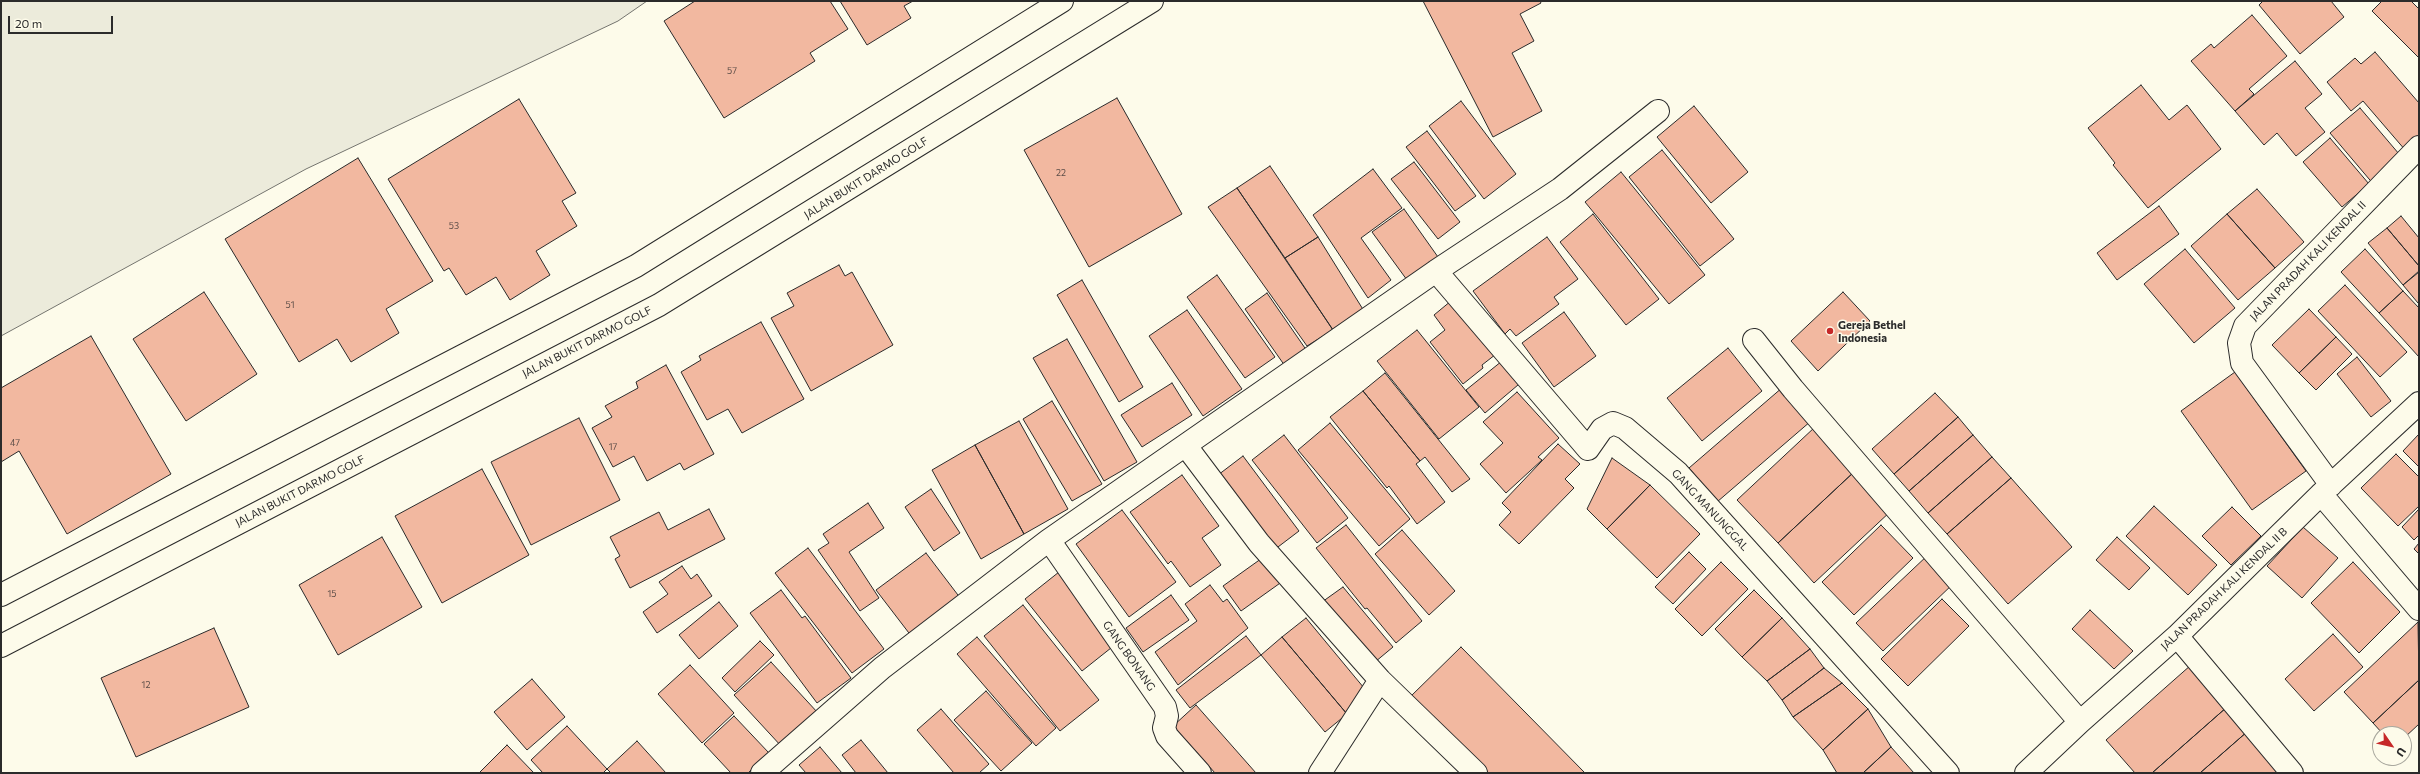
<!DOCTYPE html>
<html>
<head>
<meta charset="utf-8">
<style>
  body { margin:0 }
  #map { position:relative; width:2420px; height:774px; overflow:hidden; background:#fdfbea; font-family:Commissioner,sans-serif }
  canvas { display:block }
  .frame { position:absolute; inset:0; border:2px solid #2b2b2b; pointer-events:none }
  .north { position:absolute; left:2372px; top:726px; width:40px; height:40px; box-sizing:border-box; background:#fdfbea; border:1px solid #a9a89e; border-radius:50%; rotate:124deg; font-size:11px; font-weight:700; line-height:16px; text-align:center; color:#2b2b2b }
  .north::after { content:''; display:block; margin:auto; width:14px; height:18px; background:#c62828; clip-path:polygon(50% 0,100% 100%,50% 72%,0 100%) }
  .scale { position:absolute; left:8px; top:16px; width:105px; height:18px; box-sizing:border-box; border:2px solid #2b2b2b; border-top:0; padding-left:5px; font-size:12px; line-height:14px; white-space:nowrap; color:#2b2b2b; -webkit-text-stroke:3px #fdfbea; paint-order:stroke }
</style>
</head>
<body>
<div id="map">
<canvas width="2420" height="774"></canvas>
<div class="frame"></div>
<div class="north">U</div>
<div class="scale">20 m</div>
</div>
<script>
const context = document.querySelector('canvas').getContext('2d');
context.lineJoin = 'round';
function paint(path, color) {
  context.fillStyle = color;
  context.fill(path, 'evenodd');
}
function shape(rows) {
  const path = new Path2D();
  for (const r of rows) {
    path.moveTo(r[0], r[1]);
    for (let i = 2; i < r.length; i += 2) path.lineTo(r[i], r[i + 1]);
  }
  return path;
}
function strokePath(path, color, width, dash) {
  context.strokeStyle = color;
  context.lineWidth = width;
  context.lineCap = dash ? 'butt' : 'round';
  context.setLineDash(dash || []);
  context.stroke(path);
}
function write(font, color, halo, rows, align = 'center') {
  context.font = font + ' Commissioner,sans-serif';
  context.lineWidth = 3;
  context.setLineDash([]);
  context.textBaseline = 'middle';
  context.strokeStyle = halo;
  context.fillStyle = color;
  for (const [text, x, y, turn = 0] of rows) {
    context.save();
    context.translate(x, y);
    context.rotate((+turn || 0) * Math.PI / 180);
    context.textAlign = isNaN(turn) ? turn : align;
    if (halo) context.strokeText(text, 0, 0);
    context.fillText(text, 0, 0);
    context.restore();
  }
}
const green = shape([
  [1,1,647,1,618,21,306,169,1,336,1,1]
]);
paint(green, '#ecebdb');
strokePath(green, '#74746e', 1);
const building = shape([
  [695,1,830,1,848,29,810,53,815,61,724,118,664,21,695,1],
  [840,1,913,1,904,6,911,18,867,45,840,1],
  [1423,1,1540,1,1541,3,1520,14,1534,41,1512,53,1542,111,1493,137,1423,1],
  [2263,1,2331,1,2344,17,2300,54,2259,5,2263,1],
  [2382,1,2411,1,2419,9,2419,58,2372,11,2382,1],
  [2252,15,2287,56,2249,89,2254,94,2235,111,2191,61,2211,44,2214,48,2252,15],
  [2375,52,2419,103,2419,141,2406,151,2363,101,2351,111,2327,82,2355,58,2361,64,2375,52],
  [2295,61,2322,94,2305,108,2325,132,2296,156,2277,133,2264,145,2235,111,2295,61],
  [2141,85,2169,120,2187,105,2221,149,2148,208,2113,165,2115,163,2088,128,2141,85],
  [1117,98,1182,214,1089,267,1024,150,1117,98],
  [519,99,576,193,562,201,577,226,536,251,550,275,510,300,496,277,466,295,449,268,444,271,388,179,519,99],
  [1461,101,1516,174,1484,199,1429,126,1461,101],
  [1694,106,1748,172,1711,203,1657,137,1694,106],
  [2360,108,2405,161,2375,186,2330,133,2360,108],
  [1427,131,1476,196,1455,211,1406,147,1427,131],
  [2330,138,2369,184,2342,207,2303,162,2330,138],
  [1662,150,1734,239,1700,266,1629,177,1662,150],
  [358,158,433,281,386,309,399,333,351,362,337,339,299,362,225,239,358,158],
  [1414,162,1460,222,1438,239,1391,179,1414,162],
  [1270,166,1318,237,1285,258,1237,188,1270,166],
  [1373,169,1402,208,1361,238,1391,280,1368,298,1313,215,1373,169],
  [1621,172,1705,275,1669,304,1585,202,1621,172],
  [1237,188,1333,330,1307,346,1208,207,1237,188],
  [2257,189,2304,242,2275,268,2227,214,2257,189],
  [2159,206,2179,234,2117,280,2097,253,2159,206],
  [1404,209,1438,257,1407,280,1372,232,1404,209],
  [1593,214,1659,299,1626,325,1560,242,1593,214],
  [2227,214,2275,268,2238,300,2191,246,2227,214],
  [2401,216,2419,238,2419,266,2387,228,2401,216],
  [2387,228,2419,266,2419,272,2403,285,2368,243,2387,228],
  [1318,237,1364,311,1333,330,1285,258,1318,237],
  [1547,237,1578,279,1554,297,1559,304,1516,336,1510,329,1505,334,1473,291,1547,237],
  [2185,249,2235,308,2194,343,2144,284,2185,249],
  [2365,249,2403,291,2379,313,2341,272,2365,249],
  [839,265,845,276,852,272,893,345,811,391,771,318,794,306,787,293,839,265],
  [2419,271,2419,302,2418,303,2403,285,2419,271],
  [1217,275,1275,357,1245,378,1187,297,1217,275],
  [1082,280,1143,387,1119,402,1057,295,1082,280],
  [2345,285,2407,352,2380,377,2318,311,2345,285],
  [2403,291,2419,308,2419,357,2379,313,2403,291],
  [204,292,257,374,186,421,133,339,204,292],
  [1843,292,1870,321,1818,371,1791,341,1843,292],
  [1267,293,1307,351,1285,366,1245,309,1267,293],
  [1457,296,1500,351,1482,365,1483,368,1463,384,1430,342,1445,330,1434,315,1457,296],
  [2309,309,2336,337,2299,373,2272,345,2309,309],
  [1187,310,1242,389,1203,416,1149,336,1187,310],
  [1564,312,1596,356,1554,387,1522,343,1564,312],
  [761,322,804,399,742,433,728,409,707,420,681,372,701,360,699,356,761,322],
  [1417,330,1479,407,1439,439,1377,361,1417,330],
  [91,336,171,474,67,534,19,451,1,462,1,388,91,336],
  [2336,337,2352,354,2316,390,2299,373,2336,337],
  [1067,339,1137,462,1104,481,1033,358,1067,339],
  [1728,348,1762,391,1702,441,1667,398,1728,348],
  [1507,357,1525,379,1485,413,1466,390,1507,357],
  [2357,357,2391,401,2371,417,2337,374,2357,357],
  [666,365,714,454,684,470,680,463,647,481,634,456,613,467,592,428,612,417,605,406,638,388,636,382,666,365],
  [2235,372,2306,471,2252,510,2181,411,2235,372],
  [1385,373,1470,479,1452,492,1425,457,1420,461,1363,391,1385,373],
  [1172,383,1192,415,1142,447,1121,415,1172,383],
  [1783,387,1811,421,1717,502,1689,468,1783,387],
  [1363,391,1420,461,1416,464,1445,502,1417,524,1389,486,1387,488,1330,417,1363,391],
  [1517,392,1559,438,1538,457,1542,460,1506,493,1480,464,1503,443,1483,422,1517,392],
  [1935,393,1958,417,1894,474,1872,449,1935,393],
  [1052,401,1102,484,1072,501,1023,419,1052,401],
  [1958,417,1973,435,1909,491,1894,474,1958,417],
  [579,418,620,500,531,545,491,462,579,418],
  [1019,421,1068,509,1024,534,975,445,1019,421],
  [1330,423,1410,519,1379,546,1298,450,1330,423],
  [1815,427,1855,471,1778,543,1737,500,1815,427],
  [2419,434,2419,467,2403,451,2419,434],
  [1284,435,1348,518,1317,543,1252,460,1284,435],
  [1973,435,1992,457,1928,513,1909,491,1973,435],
  [1558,444,1580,464,1565,479,1574,488,1519,544,1499,525,1511,512,1502,503,1558,444],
  [975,445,1024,534,981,559,932,470,975,445],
  [2396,454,2419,477,2419,506,2398,526,2361,488,2396,454],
  [1243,456,1299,531,1274,550,1218,475,1243,456],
  [1992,457,2011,478,1947,534,1928,513,1992,457],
  [1612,458,1650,485,1607,529,1587,509,1612,458],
  [482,469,529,555,442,603,395,516,482,469],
  [1855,471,1892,510,1814,583,1778,543,1855,471],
  [1182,475,1219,526,1202,538,1221,565,1190,587,1171,561,1168,564,1130,512,1182,475],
  [2011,478,2072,547,2008,604,1947,534,2011,478],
  [1650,485,1700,534,1657,578,1607,529,1650,485],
  [931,489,960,533,934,551,905,507,931,489],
  [868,503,884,528,849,552,879,598,860,611,818,550,829,543,823,534,868,503],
  [2154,506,2217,565,2188,595,2126,536,2154,506],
  [2232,507,2261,536,2231,565,2202,536,2232,507],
  [709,509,725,539,630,588,615,559,620,556,610,537,659,512,668,530,709,509],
  [2419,509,2419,535,2414,540,2402,527,2419,509],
  [1122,510,1176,582,1129,617,1076,544,1122,510],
  [1346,525,1422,621,1396,643,1367,608,1365,609,1316,548,1346,525],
  [1881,525,1913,558,1854,615,1822,582,1881,525],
  [2303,527,2338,558,2302,598,2267,566,2303,527],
  [1402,530,1455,591,1429,615,1375,554,1402,530],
  [382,537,422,607,338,655,299,585,382,537],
  [2117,537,2150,568,2129,590,2096,560,2117,537],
  [2419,543,2419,554,2414,549,2419,543],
  [808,548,884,649,852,673,775,573,808,548],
  [1689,552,1706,569,1673,604,1655,587,1689,552],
  [926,553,961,599,912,637,876,590,926,553],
  [1929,554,1955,582,1883,651,1856,623,1929,554],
  [1265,556,1283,581,1241,611,1223,586,1265,556],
  [1721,562,1748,589,1702,636,1675,609,1721,562],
  [2353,562,2400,612,2359,653,2311,603,2353,562],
  [682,566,691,579,697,574,712,596,657,633,643,612,668,594,659,582,682,566],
  [1059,572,1116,644,1082,671,1025,599,1059,572],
  [1210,585,1223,602,1227,599,1248,628,1178,685,1155,652,1197,621,1185,604,1210,585],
  [1343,587,1393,647,1375,662,1322,602,1343,587],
  [781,590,802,618,805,616,851,678,817,703,750,613,781,590],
  [1754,590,1782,618,1742,657,1715,629,1754,590],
  [1171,595,1189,620,1143,652,1126,628,1171,595],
  [1942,599,1969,626,1908,686,1881,659,1942,599],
  [719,602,738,626,699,659,679,635,719,602],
  [1023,605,1099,700,1060,731,984,636,1023,605],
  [2090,610,2133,651,2114,669,2072,629,2090,610],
  [1306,618,1369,694,1347,714,1282,637,1306,618],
  [1782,618,1810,649,1767,681,1742,657,1782,618],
  [2418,622,2419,680,2373,723,2344,692,2418,622],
  [214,628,249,707,136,757,101,678,214,628],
  [2333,634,2363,667,2314,711,2285,679,2333,634],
  [1246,636,1261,655,1190,708,1176,690,1246,636],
  [977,637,1056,728,1036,746,957,654,977,637],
  [1282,637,1347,714,1325,732,1261,655,1282,637],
  [760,641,774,655,735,692,722,678,760,641],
  [1461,647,1585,773,1484,773,1409,698,1461,647],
  [1810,649,1824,668,1782,700,1767,681,1810,649],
  [771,662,818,713,782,747,734,695,771,662],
  [690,665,734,713,702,743,658,694,690,665],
  [2191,665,2227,707,2152,773,2135,773,2106,740,2191,665],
  [1824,668,1842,683,1793,717,1782,700,1824,668],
  [532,679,565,717,527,750,494,712,532,679],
  [2419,680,2419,724,2404,738,2404,734,2383,734,2373,723,2419,680],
  [1842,683,1868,709,1823,750,1793,717,1842,683],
  [986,691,1032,743,1001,771,954,720,986,691],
  [1196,705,1256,773,1215,773,1173,726,1196,705],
  [2227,707,2248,731,2200,773,2152,773,2227,707],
  [941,709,989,764,979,773,954,773,917,730,941,709],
  [1868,709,1891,747,1863,773,1837,773,1823,750,1868,709],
  [734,716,769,753,748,773,731,773,704,744,734,716],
  [567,726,607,769,603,773,543,773,531,760,567,726],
  [2248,731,2280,773,2200,773,2248,731],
  [861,740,888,773,856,773,842,755,861,740],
  [637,741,666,773,611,773,607,769,637,741],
  [507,745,534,773,479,773,507,745],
  [820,747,842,773,806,773,799,765,820,747],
  [1891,747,1914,773,1863,773,1891,747]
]);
paint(building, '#f2b8a0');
strokePath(building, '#2b2b2b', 1);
const minor = shape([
  [1436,271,1588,449,1602,429,1613,423,1625,428,1678,473,1948,773],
  [1754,340,1793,389,2080,722],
  [1186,446,1259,543,1380,680,1476,773],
  [2331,485,2242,363,2239,343,2245,326,2419,147],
  [2321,494,2419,609],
  [1049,540,1165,707,1167,716,1164,728,1167,736,1200,773],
  [1,595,636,266,1062,1],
  [2177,636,2292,773],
  [1,646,659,305,1152,1],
  [762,773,882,668,1049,540,1436,271,1560,189,1658,111],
  [1320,773,1380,680],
  [2026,773,2080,722,2177,636,2321,494,2419,403]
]);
strokePath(minor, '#2b2b2b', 24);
strokePath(minor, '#fdfbea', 22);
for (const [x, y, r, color] of [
  [1830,331,4,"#c62828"]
]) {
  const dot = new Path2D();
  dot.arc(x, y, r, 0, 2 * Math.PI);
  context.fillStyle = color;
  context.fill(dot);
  strokePath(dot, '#fdfbea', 1.5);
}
write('9px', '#5d4e48', null, [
  ["57",732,71],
  ["22",1061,173],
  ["53",454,226],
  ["51",290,305],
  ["47",15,443],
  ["17",613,447],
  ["15",332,594],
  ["12",146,685]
]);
write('11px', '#2b2b2b', '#fdfbea', [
  ["JALAN BUKIT DARMO GOLF",866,178,-32],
  ["JALAN PRADAH KALI KENDAL II",2308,261,-46],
  ["JALAN BUKIT DARMO GOLF",587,342,-27],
  ["JALAN BUKIT DARMO GOLF",300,491,-27],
  ["GANG MANUNGGAL",1710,510,47],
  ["JALAN PRADAH KALI KENDAL II B",2224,589,-44],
  ["GANG BONANG",1129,656,55]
]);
write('bold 11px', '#2b2b2b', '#fdfbea', [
  ["Gereja Bethel",1838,325],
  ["Indonesia",1838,338]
], 'left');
</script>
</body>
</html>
